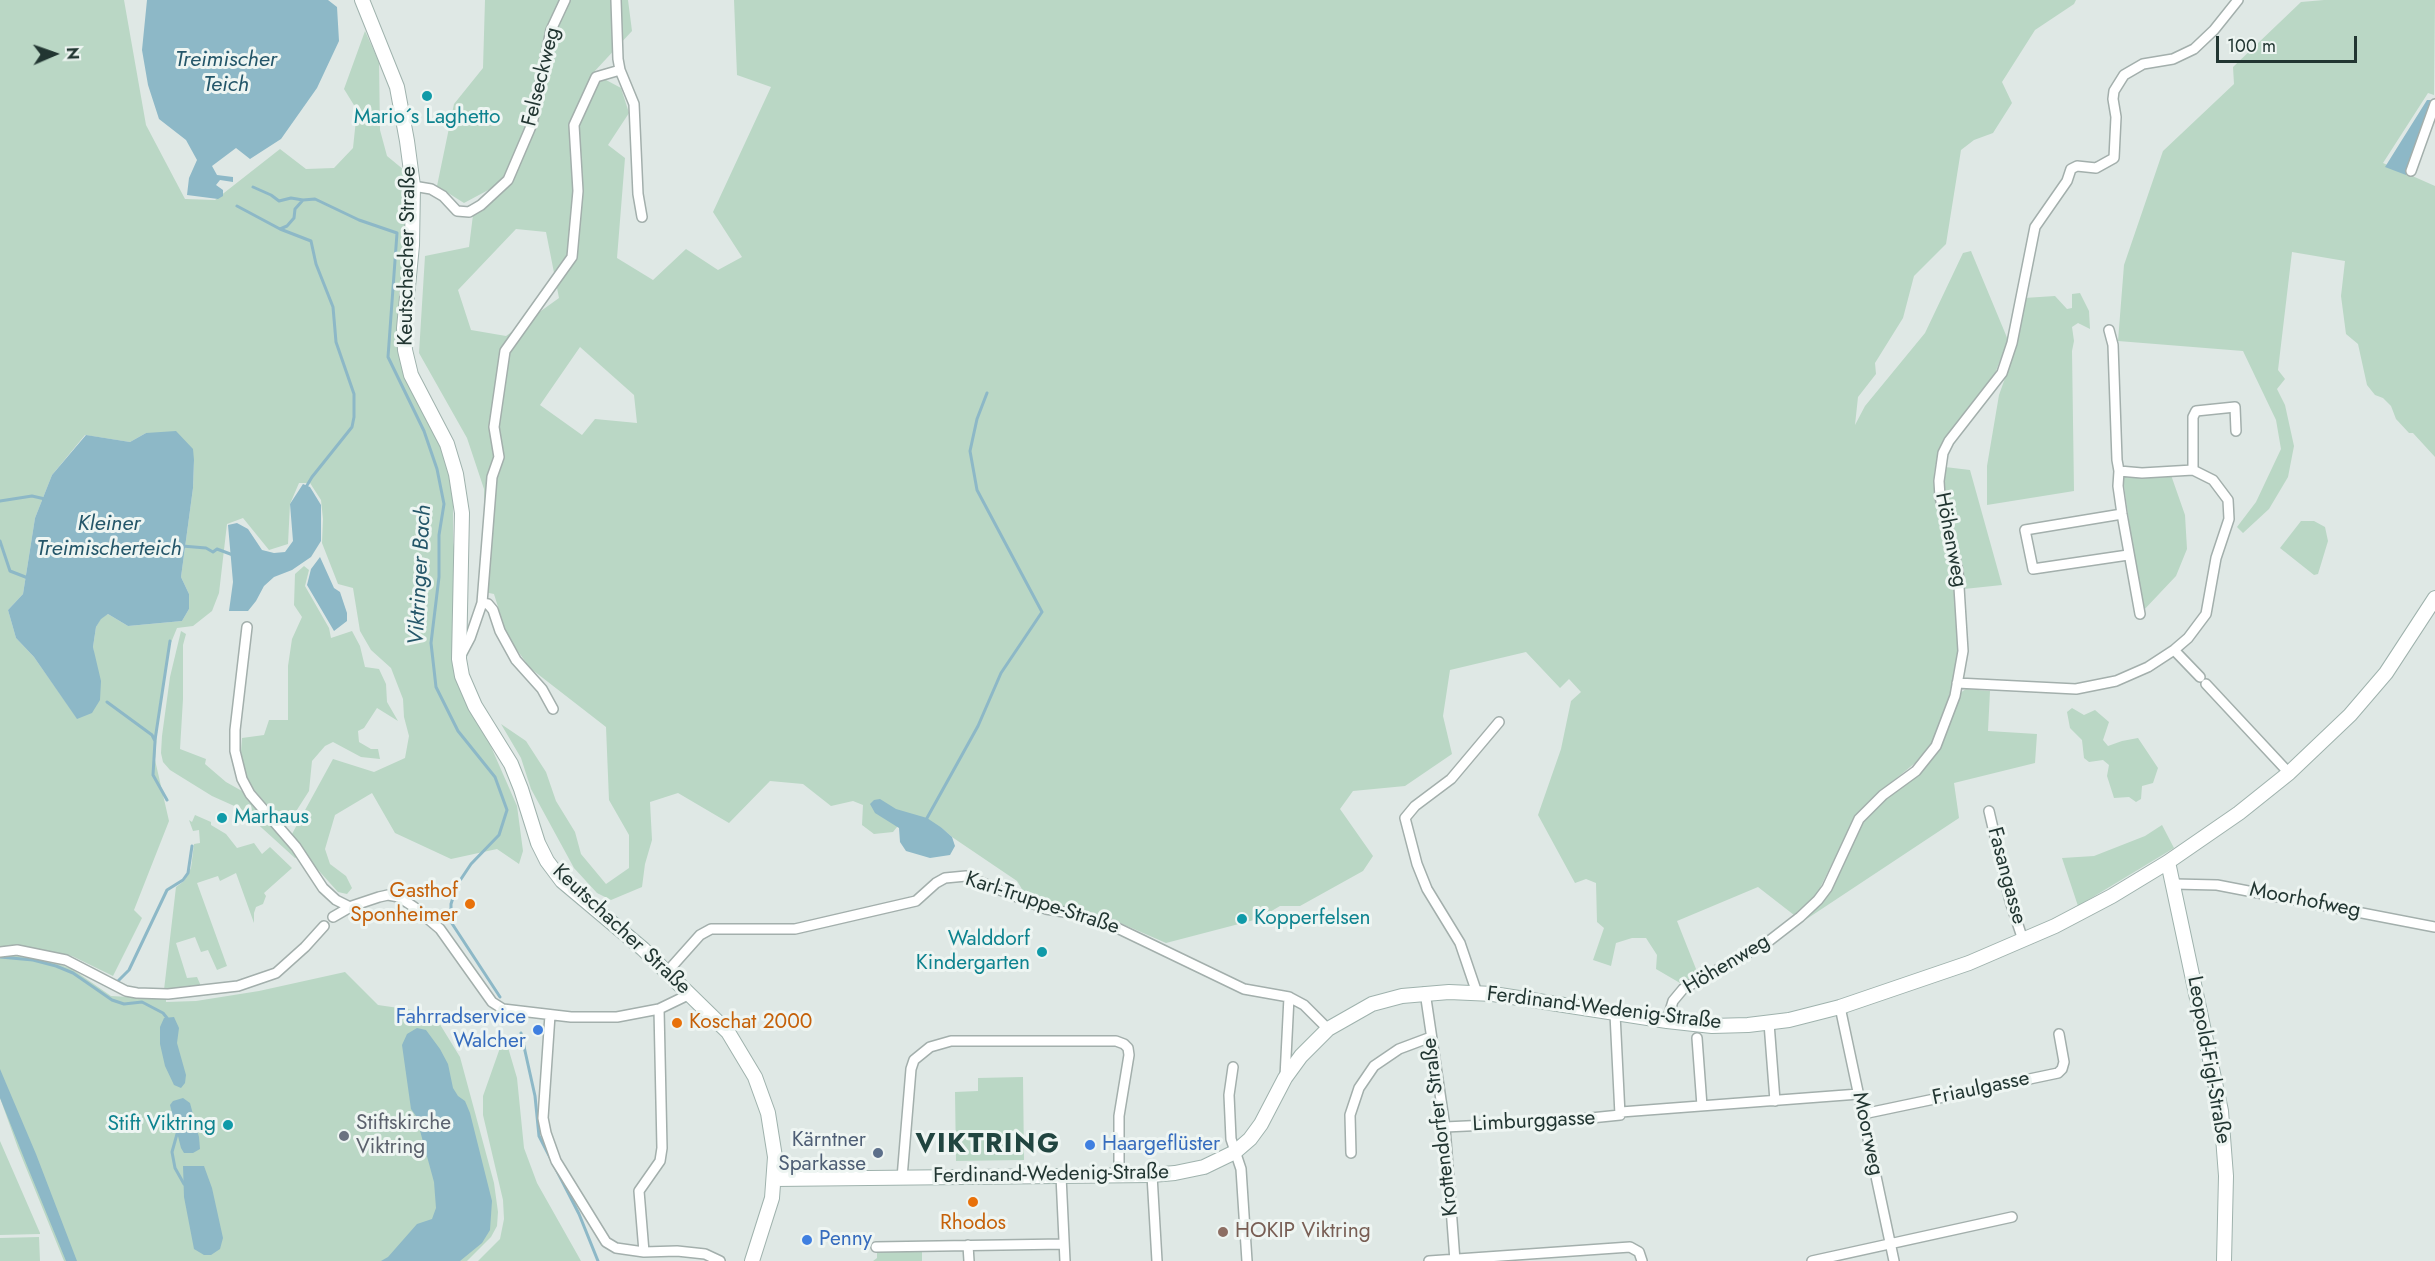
<!DOCTYPE html>
<html>
<head>
<meta charset="utf-8">
<style>
  body { margin:0 }
  #map { position:relative; width:2435px; height:1261px; overflow:hidden; background:#dfe8e5; font-family:Jost,sans-serif }
  canvas { display:block }
  .north { position:absolute; left:24px; top:24px; width:60px; height:60px; -webkit-text-stroke:4px #eef5f2; paint-order:stroke; rotate:88deg; font-size:16px; font-weight:700; line-height:24px; text-align:center; color:#223632 }
  .north::after { content:''; display:block; margin:auto; width:21px; height:27px; background:#223632; clip-path:polygon(50% 0,100% 100%,50% 72%,0 100%) }
  .scale { position:absolute; left:2216px; top:36px; width:141px; height:27px; box-sizing:border-box; border:3px solid #223632; border-top:0; padding-left:8px; font-size:18px; line-height:21px; white-space:nowrap; color:#223632; -webkit-text-stroke:4px #eef5f2; paint-order:stroke }
</style>
</head>
<body>
<div id="map">
<canvas width="2435" height="1261"></canvas>
<div class="north">N</div>
<div class="scale">100 m</div>
</div>
<script>
const context = document.querySelector('canvas').getContext('2d');
context.lineJoin = 'round';
function paint(path, color) {
  context.fillStyle = color;
  context.fill(path, 'evenodd');
}
function shape(rows) {
  const path = new Path2D();
  for (const r of rows) {
    path.moveTo(r[0], r[1]);
    for (let i = 2; i < r.length; i += 2) path.lineTo(r[i], r[i + 1]);
  }
  return path;
}
function strokePath(path, color, width, dash) {
  context.strokeStyle = color;
  context.lineWidth = width;
  context.lineCap = dash ? 'butt' : 'round';
  context.setLineDash(dash || []);
  context.stroke(path);
}
function write(font, color, halo, rows, align = 'center') {
  context.font = font + ' Jost,sans-serif';
  context.lineWidth = 6;
  context.setLineDash([]);
  context.textBaseline = 'middle';
  context.strokeStyle = halo;
  context.fillStyle = color;
  for (const [text, x, y, turn = 0] of rows) {
    context.save();
    context.translate(x, y);
    context.rotate((+turn || 0) * Math.PI / 180);
    context.textAlign = isNaN(turn) ? turn : align;
    if (halo) context.strokeText(text, 0, 0);
    context.fillText(text, 0, 0);
    context.restore();
  }
}
paint(shape([
  [0,0,124,0,146,125,185,199,215,200,280,149,306,169,334,168,353,148,357,110,344,89,365,31,379,62,380,130,387,156,404,170,405,244,400,347,443,449,453,493,453,542,457,568,453,660,517,806,523,851,519,864,497,849,451,859,395,833,372,793,335,815,325,849,330,864,346,876,352,888,347,894,338,892,311,862,292,834,333,759,374,772,405,758,409,736,404,717,403,699,391,668,371,650,360,631,353,588,338,584,322,543,323,519,321,500,310,483,299,483,290,504,288,544,269,550,243,518,227,524,219,593,212,611,193,626,177,628,168,650,159,708,155,760,169,821,134,910,142,918,113,976,72,956,19,946,0,947],
  [146,433,194,460,193,488,181,577,189,594,189,609,182,621,128,626,108,614,101,618,96,627,93,647,95,661,77,718,34,657,16,638,8,610,23,594,35,518,52,475,85,435,130,442],
  [485,0,628,0,632,31,593,73,621,88,629,113,608,145,625,158,617,258,653,280,686,249,718,270,742,257,713,212,771,87,737,75,734,0,2076,0,2074,4,2035,30,2002,82,2012,103,1993,133,1974,140,1961,150,1946,244,1914,276,1903,318,1875,363,1876,374,1858,397,1855,425,1865,406,1925,333,1963,253,1971,251,2008,340,1992,381,1946,439,1938,452,1934,475,1936,500,1954,575,1959,647,1953,685,1931,745,1915,763,1871,799,1855,817,1817,894,1794,915,1758,887,1677,921,1698,974,1680,983,1656,969,1657,955,1646,938,1632,938,1616,943,1611,966,1593,960,1604,928,1597,922,1596,883,1586,879,1575,883,1538,815,1561,749,1571,701,1581,692,1569,679,1560,688,1526,652,1450,670,1443,716,1452,754,1405,786,1353,791,1340,809,1373,856,1363,871,1300,906,1280,906,1258,919,1166,943,1118,922,1028,899,1017,881,952,837,942,828,905,817,893,832,874,834,862,825,863,805,853,801,831,806,803,784,770,781,729,823,678,793,650,802,652,840,645,864,642,887,611,900,597,893,574,868,531,789,521,758,501,724,526,741,546,772,556,801,575,832,581,854,606,884,629,868,629,835,609,800,606,727,530,668,507,636,494,594,484,592,486,576,484,489,467,438,419,353,425,256,469,247,473,215,501,190,507,180,464,203,437,186,454,104,483,68],
  [516,229,546,232,559,298,506,336,471,330,458,290],
  [580,347,634,395,637,423,595,419,582,435,540,405],
  [2324,0,2435,0,2434,95,2428,93,2383,163,2435,186,2435,457,2413,433,2409,433,2396,419,2391,406,2383,398,2375,395,2367,385,2358,344,2346,334,2341,296,2345,261,2292,252,2278,370,2285,379,2277,389,2285,405,2294,446,2288,477,2269,509,2243,533,2237,527,2256,502,2281,449,2276,420,2243,351,2118,341,2124,265,2163,151,2234,84,2233,67,2301,2],
  [2080,293,2089,311,2090,329,2078,323,2072,327,2074,341,2072,351,2074,491,1987,505,1987,466,1999,395,2013,356,2024,298,2055,296,2067,309,2072,308,2072,294],
  [1945,467,1970,470,2002,585,1964,589,1960,558,1943,489],
  [2171,475,2185,515,2187,549,2176,576,2142,612,2123,479,2126,476],
  [2301,521,2314,521,2325,527,2328,541,2318,574,2314,575,2280,548],
  [304,566,309,570,305,586,329,628,331,638,352,631,360,646,365,667,379,669,386,684,387,702,398,721,377,708,364,728,358,731,359,742,371,749,378,749,380,759,361,757,333,742,325,746,312,761,309,791,286,827,255,791,246,777,241,751,242,738,264,735,269,720,288,720,288,666,292,639,302,617,294,605,295,574],
  [181,631,186,634,183,645,183,699,180,749,206,759,205,764,226,782,242,791,297,857,295,858,241,809,212,796,170,770,163,762,161,753,162,736,170,677],
  [1966,689,1990,691,1988,731,2037,734,2035,763,1954,783,1959,818,1796,926,1824,898,1852,841,1868,814,1938,751,1950,723,1960,693],
  [2072,708,2084,715,2095,710,2109,722,2103,740,2108,746,2122,741,2138,738,2158,768,2153,783,2142,786,2141,799,2136,802,2129,797,2114,798,2107,776,2109,765,2103,760,2089,762,2084,758,2082,740,2070,728,2067,712],
  [195,815,211,822,211,825,226,834,237,848,254,843,262,854,270,847,292,868,264,893,266,896,263,904,256,907,254,913,254,923,236,873,220,881,218,876,197,883,227,966,217,970,208,950,201,952,195,937,176,943,187,978,197,977,201,986,164,990,176,887,184,881,191,868,194,844,200,843,199,830,193,831,189,820,192,822],
  [2162,825,2174,848,2078,906,2062,858,2094,856,2145,836],
  [10,955,41,958,72,969,111,996,166,999,166,1002,196,1001,259,991,345,972,378,1005,433,1013,460,1057,494,1183,498,1212,497,1226,491,1237,467,1261,64,1261,18,1148,0,1098,0,957],
  [507,1044,517,1078,524,1148,537,1183,581,1261,478,1261,500,1239,504,1219,503,1200,483,1115,483,1096,501,1045],
  [1023,1077,1024,1160,956,1161,955,1092,978,1091,978,1078],
  [0,1141,40,1233,40,1234,0,1235],
  [39,1237,40,1261,0,1261,0,1238],
  [877,1249,922,1251,922,1261,873,1261,877,1258]
]), '#bad7c5');
paint(shape([
  [147,0,328,0,337,7,339,41,317,88,281,139,250,159,236,148,212,166,217,175,233,177,233,182,220,180,216,185,223,190,223,196,218,199,187,195,189,178,197,160,186,140,159,119,148,85,142,50],
  [2427,100,2431,100,2406,175,2385,167],
  [176,431,193,449,194,460,193,488,181,577,189,594,189,609,182,621,128,626,108,614,101,619,96,627,93,647,101,681,100,700,92,713,77,719,34,657,16,638,8,610,23,594,35,518,52,475,86,435,130,442,146,433],
  [303,484,310,487,321,505,321,541,311,557,292,570,274,577,264,586,256,601,248,611,229,611,233,582,228,525,237,523,248,529,262,550,274,553,285,552,293,541,290,504],
  [320,557,334,588,340,592,347,613,347,621,334,631,307,585,311,569],
  [880,799,896,809,927,818,942,828,952,837,955,846,950,855,930,858,906,851,900,842,899,828,875,813,870,804,874,800],
  [174,1017,179,1028,177,1043,186,1075,185,1083,181,1088,174,1085,165,1066,160,1044,160,1027,164,1018],
  [417,1028,426,1030,440,1049,448,1064,453,1088,458,1096,465,1101,470,1113,492,1201,490,1230,482,1243,460,1261,381,1261,388,1257,417,1224,432,1219,436,1208,434,1182,416,1116,411,1109,402,1045,407,1034],
  [0,1069,36,1154,77,1261,66,1261,28,1168,0,1098],
  [183,1098,190,1103,199,1137,200,1149,193,1153,184,1153,181,1148,170,1105,173,1101],
  [183,1166,204,1166,212,1188,223,1238,220,1249,211,1255,204,1255,194,1249,184,1197]
]), '#8db8c7');
strokePath(shape([
  [253,187,271,195,279,201,291,198,303,200,315,199,359,220,397,233,388,357,424,431,437,469,444,504,439,535,439,577,431,643,436,687,458,731,495,777,507,810,499,835,471,864,457,885,451,904,451,922,500,997],
  [237,206,280,229,311,241,316,264,333,307,336,342,354,394,354,417,352,427,312,477,306,487],
  [280,229,287,226,294,218,295,209,303,200],
  [0,501,32,496,45,499],
  [0,541,10,571,28,578],
  [182,546,206,548,213,552,217,549,233,555],
  [107,702,152,735,155,741,153,775,167,800],
  [155,740,170,641],
  [927,818,978,726,1001,673,1042,612,977,490,970,451,977,419,987,393],
  [0,957,33,960,56,966,73,973,112,1000,124,1004,142,1002,163,1013,167,1018],
  [117,982,129,970,167,890,183,880,188,873,192,846],
  [521,1033,535,1096,539,1136,579,1214,598,1261],
  [177,1134,172,1152,175,1168,184,1184]
]), '#8db8c7', 3);
const street = shape([
  [616,0,618,59,620,70,634,104,638,194,642,217],
  [2411,171,2435,104],
  [413,186,431,189,443,196,457,211,469,212,481,205,508,180,532,124,551,30,565,0],
  [2193,470,2193,417,2196,411,2235,407,2236,431],
  [2119,471,2118,486,2122,514,2140,614],
  [2122,514,2025,530,2033,569,2128,555],
  [482,603,492,477,499,457,494,427,505,351,572,257,578,191,574,125,596,77,620,70],
  [247,627,235,730,235,751,242,779,250,794,296,847,323,888,336,900,350,907],
  [2174,650,2200,677],
  [460,657,470,638,482,603,488,604,493,610,500,631,516,660,542,689,553,709],
  [1957,683,2076,689,2116,681,2148,667,2174,650,2188,638,2206,614,2216,558,2229,519,2228,500,2213,480,2193,470,2142,473,2119,471,2117,460,2113,345,2109,330],
  [2206,684,2289,773],
  [1989,811,2010,901,2023,940],
  [2174,884,2217,885,2435,927],
  [333,917,352,906,379,897,388,895,399,897,414,907,440,929,492,1002,503,1009,571,1017,617,1017,659,1009,690,994],
  [0,952,17,950,66,960,126,991,137,993,168,994,238,986,276,973,305,947,324,926],
  [667,972,700,935,711,929,795,929,916,901,936,883,945,878,966,876,1046,909,1076,914,1111,925,1244,989,1289,997,1285,1077],
  [1425,992,1445,1127,1455,1261],
  [1477,993,1460,943,1427,889,1417,864,1405,818,1415,806,1451,779,1499,722],
  [1289,997,1304,1005,1328,1029],
  [1840,1007,1894,1261],
  [550,1015,543,1118,546,1133,556,1161,606,1242,616,1248,644,1252,677,1251,705,1254,720,1261],
  [1667,1021,1673,1001,1683,989,1769,941,1800,917,1818,900,1827,888,1859,819,1883,795,1916,771,1936,746,1955,696,1963,651,1958,571,1940,497,1939,481,1943,453,1949,441,2002,373,2012,343,2035,227,2067,181,2071,169,2077,166,2096,168,2114,158,2116,117,2113,99,2114,91,2124,75,2143,64,2173,59,2194,49,2214,30,2238,0],
  [1769,1023,1775,1101],
  [1697,1038,1702,1106],
  [1233,1067,1229,1095,1231,1139,1241,1169,1247,1261],
  [1621,1112,1859,1094],
  [1863,1114,2058,1073,2062,1069,2064,1062,2059,1034],
  [1445,1127,1552,1122,1620,1115,1615,1014],
  [1351,1153,1350,1115,1359,1088,1374,1066,1399,1049,1431,1037],
  [1152,1175,1157,1261],
  [1061,1176,1065,1261],
  [902,1178,911,1069,914,1060,930,1047,951,1041,1116,1041,1124,1044,1128,1048,1129,1055,1119,1116,1119,1175],
  [968,1245,969,1261],
  [876,1247,1064,1244],
  [644,1252,639,1191,660,1161,662,1148,659,1009],
  [1429,1261,1630,1247,1639,1252,1642,1261],
  [1812,1261,2012,1217]
]);
const secondary = shape([
  [362,0,397,87,407,141,413,186,412,245,404,328,405,350,411,375,447,444,456,474,462,513,459,659,462,676,475,706,511,764,521,789,538,843,547,861,562,881,643,949,728,1032,755,1077,768,1113,775,1157,772,1198,752,1261],
  [2168,862,2221,1111,2226,1176,2224,1261],
  [775,1179,1152,1175,1175,1173,1204,1167,1235,1152,1250,1139,1261,1124,1285,1078,1301,1056,1328,1029,1372,1004,1402,996,1449,992,1493,994,1667,1021,1712,1026,1748,1025,1789,1020,1840,1007,1969,963,2055,926,2112,896,2168,862,2239,813,2289,773,2350,715,2386,673,2435,598]
]);
strokePath(street, '#a3afac', 12);
strokePath(secondary, '#9fb2ad', 16);
strokePath(street, '#fff', 9);
strokePath(secondary, '#fff', 14);
for (const [x, y, r, color] of [
  [427,96,6,"#0f9aa8"],
  [222,818,6,"#0f9aa8"],
  [470,904,6,"#e8710a"],
  [1242,919,6,"#0f9aa8"],
  [1042,952,6,"#0f9aa8"],
  [677,1023,6,"#e8710a"],
  [538,1030,6,"#3f7fe0"],
  [228,1125,6,"#0f9aa8"],
  [344,1136,6,"#6b7280"],
  [1090,1145,6,"#3f7fe0"],
  [878,1153,6,"#5c6f8a"],
  [973,1202,6,"#e8710a"],
  [1223,1232,6,"#8d6e63"],
  [807,1240,6,"#3f7fe0"]
]) {
  const dot = new Path2D();
  dot.arc(x, y, r, 0, 2 * Math.PI);
  context.fillStyle = color;
  context.fill(dot);
  strokePath(dot, '#eef5f2', 2);
}
write('21px', '#223632', '#eef5f2', [
  ["Felseckweg",542,77,-76],
  ["Keutschacher Straße",408,256,-89],
  ["Höhenweg",1950,540,79],
  ["Fasangasse",2006,876,75],
  ["Moorhofweg",2305,901,11],
  ["Karl-Truppe-Straße",1042,904,18],
  ["Keutschacher Straße",621,930,43],
  ["Höhenweg",1727,965,-31],
  ["Ferdinand-Wedenig-Straße",1604,1009,7],
  ["Leopold-Figl-Straße",2208,1060,80],
  ["Friaulgasse",1981,1089,-12],
  ["Limburggasse",1534,1122,-3],
  ["Krottendorfer Straße",1441,1127,-97],
  ["Moorweg",1867,1134,78],
  ["Ferdinand-Wedenig-Straße",1051,1175,-1]
]);
write('21px', '#0d838f', '#eef5f2', [
  ["Mario´s Laghetto",427,118,"center"],
  ["Marhaus",234,818],
  ["Kopperfelsen",1254,919],
  ["Walddorf",1030,940,"right"],
  ["Kindergarten",1030,964,"right"],
  ["Stift Viktring",216,1125,"right"]
], 'left');
write('21px', '#c56008', '#eef5f2', [
  ["Gasthof",458,892],
  ["Sponheimer",458,916],
  ["Koschat 2000",689,1023,"left"],
  ["Rhodos",973,1224,"center"]
], 'right');
write('21px', '#366cbe', '#eef5f2', [
  ["Fahrradservice",526,1018,"right"],
  ["Walcher",526,1042,"right"],
  ["Haargeflüster",1102,1145],
  ["Penny",819,1240]
], 'left');
write('21px', '#5b616d', '#eef5f2', [
  ["Stiftskirche",356,1124],
  ["Viktring",356,1148]
], 'left');
write('21px', '#4e5e75', '#eef5f2', [
  ["Kärntner",866,1141],
  ["Sparkasse",866,1165]
], 'right');
write('21px', '#785e54', '#eef5f2', [
  ["HOKIP Viktring",1235,1232]
], 'left');
write('italic 22px', '#245669', '#eef5f2', [
  ["Treimischer",226,61],
  ["Teich",226,86],
  ["Kleiner",109,525],
  ["Treimischerteich",109,550],
  ["Viktringer Bach",421,575,-87]
]);
context.letterSpacing = '1.5px';
write('bold 27px', '#214540', '#eef5f2', [
  ["VIKTRING",988,1145]
]);
context.letterSpacing = '0px';
</script>
</body>
</html>
